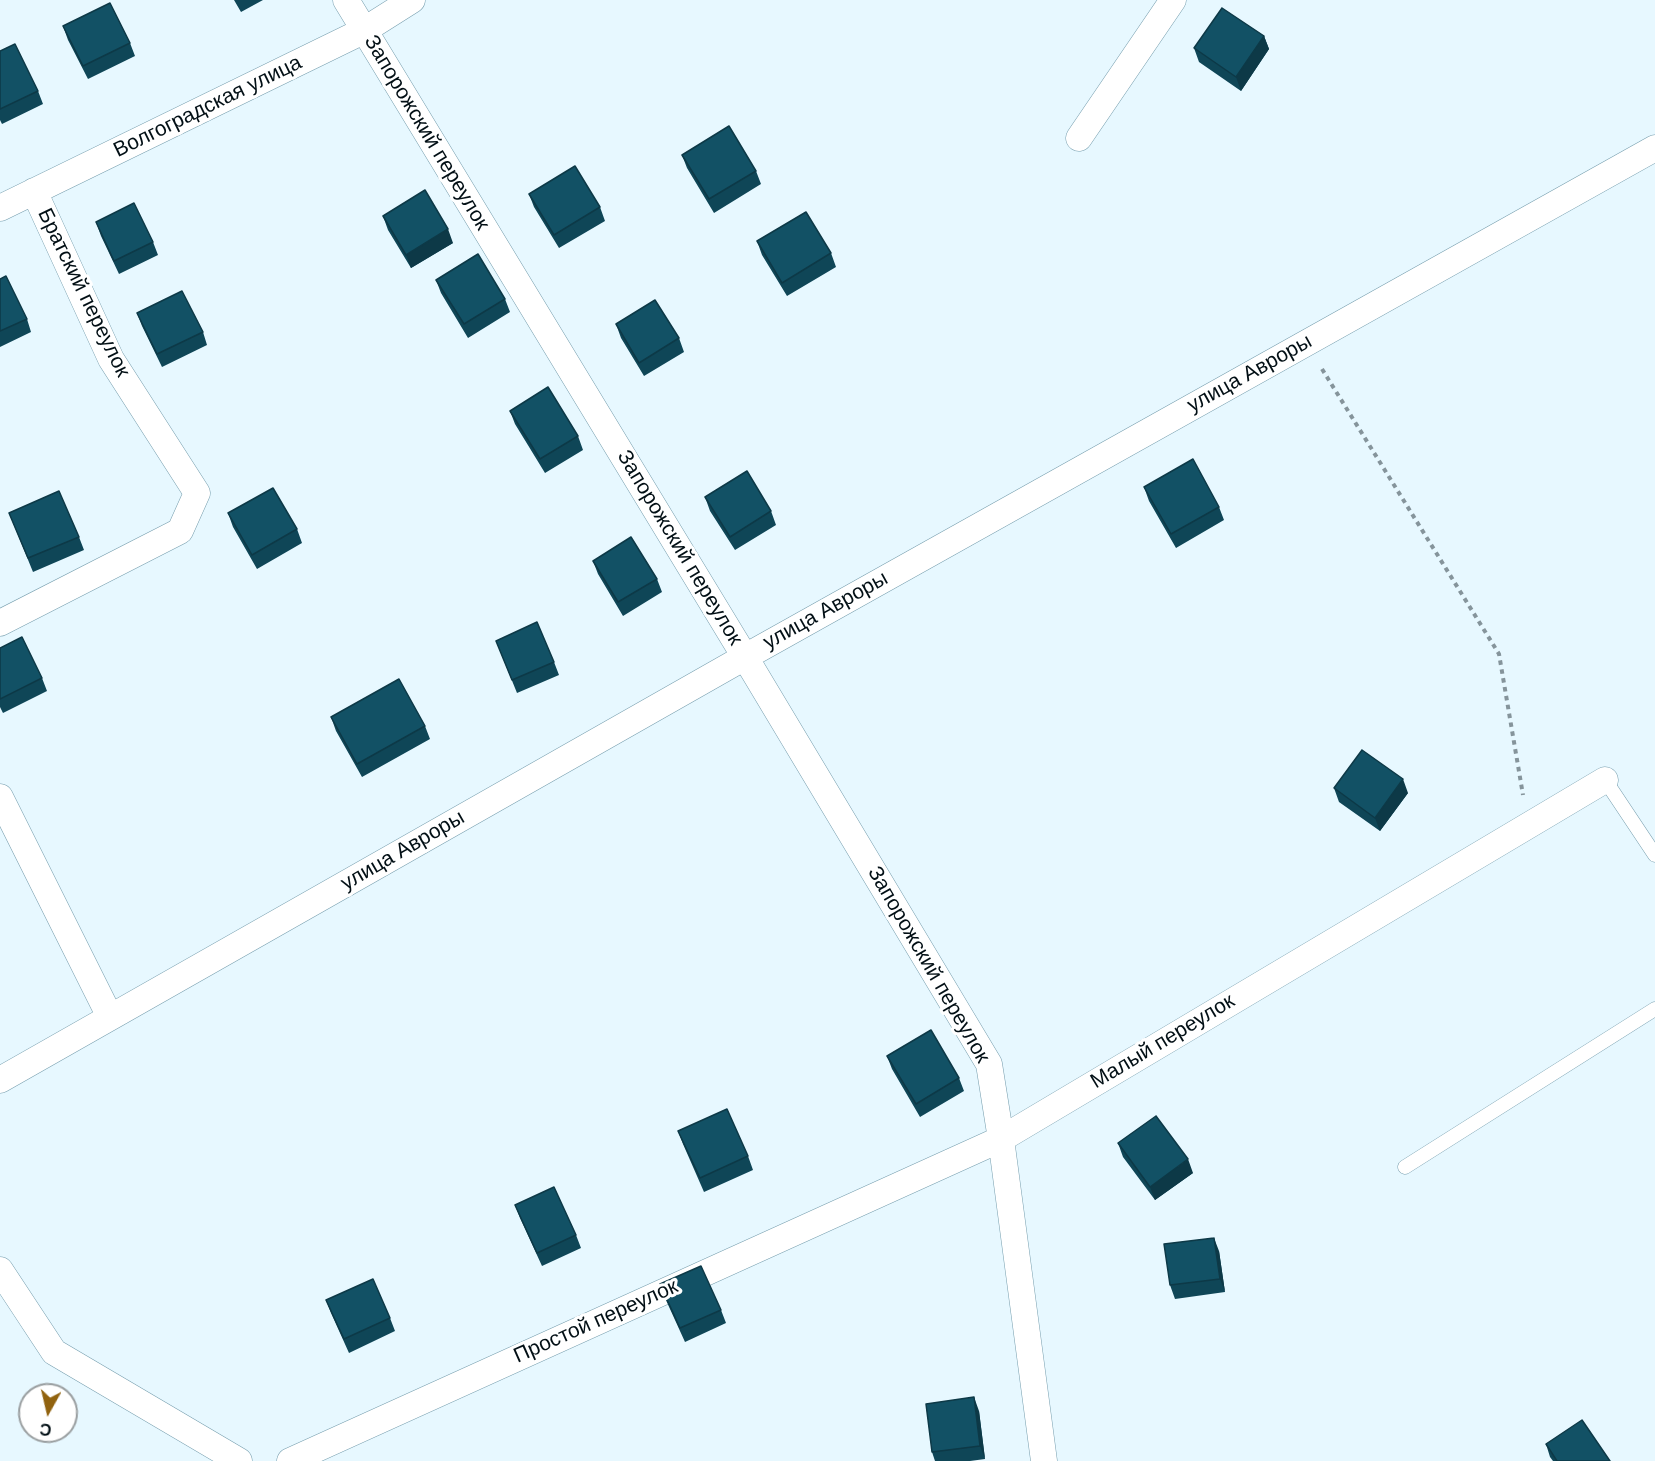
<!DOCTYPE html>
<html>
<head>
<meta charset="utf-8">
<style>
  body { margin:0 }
  #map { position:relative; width:1655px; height:1461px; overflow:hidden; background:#e7f8ff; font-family:"DM Sans",sans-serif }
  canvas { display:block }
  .north { position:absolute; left:18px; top:1383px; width:60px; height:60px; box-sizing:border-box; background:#fff; border:2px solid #9a9fa1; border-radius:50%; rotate:188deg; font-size:16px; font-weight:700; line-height:24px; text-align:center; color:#020f15 }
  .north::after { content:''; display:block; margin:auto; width:21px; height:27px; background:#91630f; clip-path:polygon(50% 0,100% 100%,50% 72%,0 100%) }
</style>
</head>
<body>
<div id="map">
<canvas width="1655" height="1461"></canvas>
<div class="north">С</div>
</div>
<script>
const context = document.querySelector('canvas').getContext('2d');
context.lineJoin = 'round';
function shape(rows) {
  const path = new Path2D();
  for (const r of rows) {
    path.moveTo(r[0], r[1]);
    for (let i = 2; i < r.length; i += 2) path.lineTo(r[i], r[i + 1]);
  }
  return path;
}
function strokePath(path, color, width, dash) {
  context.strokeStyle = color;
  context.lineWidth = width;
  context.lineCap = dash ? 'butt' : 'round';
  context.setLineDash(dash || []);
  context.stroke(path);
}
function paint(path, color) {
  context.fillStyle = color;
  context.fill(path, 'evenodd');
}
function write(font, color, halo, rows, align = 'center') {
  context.font = font + ' "DM Sans",sans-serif';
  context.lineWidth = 6;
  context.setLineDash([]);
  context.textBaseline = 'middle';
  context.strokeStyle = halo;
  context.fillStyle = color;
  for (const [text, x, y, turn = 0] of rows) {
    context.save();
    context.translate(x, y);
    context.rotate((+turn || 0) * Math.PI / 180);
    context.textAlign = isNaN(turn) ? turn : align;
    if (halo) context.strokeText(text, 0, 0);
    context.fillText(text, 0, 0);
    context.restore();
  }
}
const lane = shape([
  [1605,780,1655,855],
  [1405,1167,1655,1009]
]);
const street = shape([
  [346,0,745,657,989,1064,1001,1139,1044,1461],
  [1079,138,1173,0],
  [0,208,363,31,412,0],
  [0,623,180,531,197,493,111,359,34,191],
  [0,797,110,1017],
  [0,1080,745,657,1655,148],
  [0,1270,54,1352,239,1461],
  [290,1461,1001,1139,1605,780]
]);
strokePath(lane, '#759dad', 15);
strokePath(street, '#759dad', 27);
strokePath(shape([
  [1322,369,1499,654,1523,795]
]), '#85949b', 4, [4.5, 4.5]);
strokePath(lane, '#fff', 14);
strokePath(street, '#fff', 26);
paint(shape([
  [234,0,263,0,241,12],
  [63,26,130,43,135,56,88,79,68,40],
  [1264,36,1269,49,1241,91,1199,62,1194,48],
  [0,51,38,91,43,104,2,124,0,120],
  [682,155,756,171,761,184,714,213,687,168],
  [529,194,600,207,605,221,559,248,534,207],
  [383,216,453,243,411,268,388,230],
  [96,222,153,242,158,255,119,274,101,236],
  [757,241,831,253,836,267,787,296,762,255],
  [0,279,27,319,31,332,0,347],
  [436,280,505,299,510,312,468,338,441,293],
  [137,313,203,332,207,345,162,367,142,326],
  [616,324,679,338,684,352,644,376,621,338],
  [510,411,578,436,583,450,545,473,515,424],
  [1144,487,1219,507,1224,520,1176,548,1149,501],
  [705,497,771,511,776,525,735,550,710,511],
  [9,513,79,537,84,550,33,572],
  [228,513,297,529,302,543,257,569,233,527],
  [593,561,657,579,662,592,623,616,598,574],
  [496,641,554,662,559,675,517,693],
  [0,648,42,678,47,691,3,713,0,707],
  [331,717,425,726,430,739,362,777,336,731],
  [1334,788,1408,793,1380,831,1339,802],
  [887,1056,959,1078,964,1091,920,1117,892,1069],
  [678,1131,748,1156,753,1170,704,1192,683,1144],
  [1118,1143,1193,1173,1155,1200,1123,1157],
  [515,1205,576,1235,581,1248,542,1266,520,1218],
  [1219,1251,1225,1292,1175,1299,1170,1285],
  [660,1284,721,1310,726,1323,685,1342,665,1298],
  [326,1300,390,1318,395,1331,349,1353,331,1313],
  [979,1411,985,1459,970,1461,935,1461,932,1452],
  [1546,1444,1610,1461,1553,1461,1550,1457]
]), '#0f4657');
paint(shape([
  [1264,36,1269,49,1241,91,1236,77],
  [448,229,453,243,411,268,406,255],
  [1403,779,1408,793,1380,831,1375,818],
  [1188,1159,1193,1173,1155,1200,1150,1187],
  [1214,1238,1219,1251,1225,1292,1220,1279],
  [974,1397,979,1411,985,1459,980,1446]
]), '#0d3947');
const building = shape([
  [110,3,130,43,83,66,63,26,110,3],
  [1222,8,1264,36,1236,77,1194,48,1222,8],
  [15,44,38,91,0,109,0,51,15,44],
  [729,126,756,171,709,199,682,155,729,126],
  [575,166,600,207,554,235,529,194,575,166],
  [425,190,448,229,406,255,383,216,425,190],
  [134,203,153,242,114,261,96,222,134,203],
  [806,212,831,253,782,283,757,241,806,212],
  [478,254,505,299,464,324,436,280,478,254],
  [6,276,27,319,0,331,0,279,6,276],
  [182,291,203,332,157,354,137,313,182,291],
  [655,300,679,338,639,363,616,324,655,300],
  [548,387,578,436,540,459,510,411,548,387],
  [1193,459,1219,507,1171,534,1144,487,1193,459],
  [747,471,771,511,730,537,705,497,747,471],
  [273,488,297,529,252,555,228,513,273,488],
  [59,491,79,537,28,558,9,513,59,491],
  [631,537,657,579,618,602,593,561,631,537],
  [537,622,554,662,512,680,496,641,537,622],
  [22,637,42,678,0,699,0,648,22,637],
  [399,679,425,726,357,764,331,717,399,679],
  [1362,750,1403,779,1375,818,1334,788,1362,750],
  [931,1030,959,1078,916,1104,887,1056,931,1030],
  [727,1109,748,1156,700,1178,678,1131,727,1109],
  [1156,1116,1188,1159,1150,1187,1118,1143,1156,1116],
  [554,1187,576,1235,537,1253,515,1205,554,1187],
  [1214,1238,1220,1279,1170,1285,1164,1244,1214,1238],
  [701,1266,721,1310,680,1328,660,1284,701,1266],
  [373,1279,390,1318,344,1339,326,1300,373,1279],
  [974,1397,980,1446,932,1452,926,1404,974,1397],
  [1582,1420,1610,1461,1557,1461,1546,1444,1582,1420]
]);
paint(building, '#125165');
strokePath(building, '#0d3947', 1.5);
write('21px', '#020f15', '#fff', [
  ["Волгоградская улица",208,107,-26],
  ["Запорожский переулок",426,133,59],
  ["Братский переулок",83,293,64],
  ["улица Авроры",1250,374,-29],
  ["Запорожский переулок",679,548,59],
  ["улица Авроры",826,611,-29],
  ["улица Авроры",403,851,-30],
  ["Запорожский переулок",928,965,60],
  ["Малый переулок",1163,1042,-31],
  ["Простой переулок",596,1322,-24]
]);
</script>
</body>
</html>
